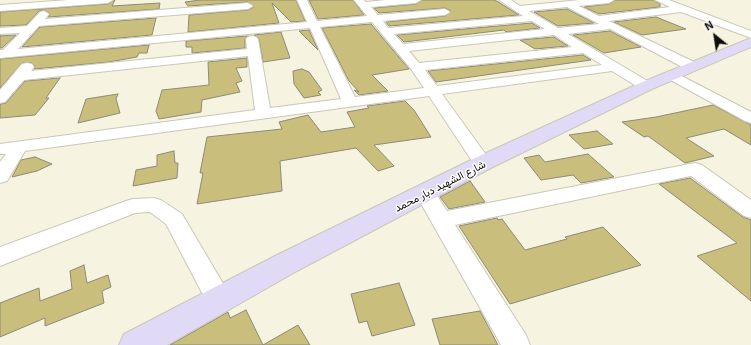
<!DOCTYPE html>
<html>
<head>
<meta charset="utf-8">
<style>
  body { margin:0 }
  #map { position:relative; width:751px; height:345px; overflow:hidden; background:#f6f4e1; font-family:"Exo 2",sans-serif }
  canvas { display:block }
  .north { position:absolute; left:695px; top:16px; width:40px; height:40px; -webkit-text-stroke:3px #fff; paint-order:stroke; rotate:330deg; font-size:11px; font-weight:700; line-height:16px; text-align:center; color:#0e0d07 }
  .north::after { content:''; display:block; margin:auto; width:14px; height:18px; background:#0e0d07; clip-path:polygon(50% 0,100% 100%,50% 72%,0 100%) }
</style>
</head>
<body>
<div id="map">
<canvas width="751" height="345"></canvas>
<div class="north">N</div>
</div>
<script>
const context = document.querySelector('canvas').getContext('2d');
context.lineJoin = 'round';
function paint(path, color) {
  context.fillStyle = color;
  context.fill(path, 'evenodd');
}
function shape(rows) {
  const path = new Path2D();
  for (const r of rows) {
    path.moveTo(r[0], r[1]);
    for (let i = 2; i < r.length; i += 2) path.lineTo(r[i], r[i + 1]);
  }
  return path;
}
function strokePath(path, color, width, dash) {
  context.strokeStyle = color;
  context.lineWidth = width;
  context.lineCap = dash ? 'butt' : 'round';
  context.setLineDash(dash || []);
  context.stroke(path);
}
function write(font, color, halo, rows, align = 'center') {
  context.font = font + ' "Exo 2",Vazirmatn,sans-serif';
  context.lineWidth = 3;
  context.setLineDash([]);
  context.textBaseline = 'middle';
  context.strokeStyle = halo;
  context.fillStyle = color;
  for (const [text, x, y, turn = 0] of rows) {
    context.save();
    context.translate(x, y);
    context.rotate((+turn || 0) * Math.PI / 180);
    context.textAlign = isNaN(turn) ? turn : align;
    if (halo) context.strokeText(text, 0, 0);
    context.fillText(text, 0, 0);
    context.restore();
  }
}
const building = shape([
  [114,0,115,0,112,6,160,3,159,9,48,17,50,14,44,10,39,11,26,25,0,26,0,12,108,4,114,0],
  [200,0,296,0,305,21,291,22,272,3,279,23,188,32,189,15,248,10,254,7,248,2,188,6,185,2,200,0],
  [309,0,353,0,364,15,318,19,309,0],
  [422,0,495,0,519,15,389,26,386,22,445,16,451,11,445,8,379,13,374,8,416,4,422,0],
  [615,0,654,0,660,4,660,7,599,14,584,7,609,4,615,0],
  [567,9,594,23,558,26,534,12,567,9],
  [656,17,686,29,642,35,614,22,656,17],
  [156,18,152,35,22,47,40,27,156,18],
  [532,23,540,28,506,32,504,30,404,42,397,35,532,23],
  [371,24,409,69,372,75,388,91,359,95,354,90,359,92,349,81,322,28,371,24],
  [309,30,318,50,299,31,309,30],
  [610,31,641,47,604,53,573,35,610,31],
  [281,32,290,58,263,62,259,39,254,35,281,32],
  [0,35,0,36,16,35,2,48,0,48,0,35],
  [248,36,245,39,245,48,192,53,192,47,186,47,186,41,248,36],
  [554,37,568,46,535,49,520,40,554,37],
  [149,45,147,53,139,53,137,57,109,62,34,69,35,66,32,63,22,63,0,88,0,59,149,45],
  [583,55,591,60,436,82,428,71,583,55],
  [247,58,247,67,236,68,242,81,236,83,240,92,202,100,201,112,159,119,156,111,162,90,209,85,208,62,247,58],
  [302,69,309,72,322,90,318,92,321,95,304,98,294,84,293,71,302,69],
  [60,78,46,98,49,98,35,115,0,118,0,104,6,103,25,81,60,78],
  [118,94,116,99,120,113,78,123,86,99,118,94],
  [405,101,414,110,431,137,374,145,394,166,378,171,356,148,280,161,282,191,197,204,203,173,200,173,207,137,282,129,279,122,308,115,321,132,355,127,347,112,369,108,367,106,405,101],
  [713,105,751,125,751,145,724,129,686,138,714,156,685,163,648,136,644,137,622,122,656,117,713,105],
  [597,131,613,144,584,149,569,135,597,131],
  [174,151,175,163,178,163,177,178,133,186,136,170,157,166,157,155,174,151],
  [588,154,614,177,581,183,573,175,541,180,524,158,539,155,545,162,588,154],
  [35,157,52,164,37,171,12,177,21,160,35,157],
  [690,178,743,217,751,220,751,301,697,256,737,243,659,184,690,178],
  [470,181,485,202,449,209,440,197,470,181],
  [497,218,498,220,502,219,525,250,567,239,565,237,603,227,641,265,510,304,459,226,497,218],
  [84,265,87,283,108,275,111,287,102,291,104,303,45,326,45,318,0,337,0,303,39,288,40,301,72,289,70,271,84,265],
  [399,283,415,325,372,336,367,321,359,323,351,294,399,283],
  [246,310,263,345,298,325,310,345,170,345,228,312,230,318,246,310],
  [480,311,498,345,440,345,432,319,480,311]
]);
paint(building, '#c9be7b');
strokePath(building, '#8c8a79', 1);
const street = shape([
  [69,0,113,0,108,3,0,11,0,5,69,0],
  [297,0,307,0,317,21,367,16,354,0,364,0,366,2,386,0,421,0,416,3,371,7,378,15,445,9,450,12,445,15,383,21,388,28,523,16,499,0,511,0,520,6,580,0,614,0,609,3,579,6,599,16,670,7,655,0,669,0,751,31,751,38,681,12,609,21,696,63,698,66,696,69,691,70,686,69,610,29,568,34,651,83,653,86,651,89,646,90,641,89,612,71,442,94,492,163,490,167,483,169,476,167,429,96,25,151,7,181,0,183,0,162,6,154,0,154,0,144,255,110,248,56,24,80,5,102,0,103,0,90,22,64,27,63,32,64,34,67,31,71,247,49,246,39,248,37,252,36,256,37,258,39,270,108,341,99,310,28,0,58,0,50,3,50,20,33,0,34,0,28,27,26,40,12,44,11,49,14,45,19,248,3,253,6,248,9,39,26,18,49,307,22,297,0],
  [567,7,599,24,558,28,529,11,567,7],
  [532,21,545,29,403,44,394,34,532,21],
  [372,22,411,69,424,88,355,97,320,27,372,22],
  [554,35,572,47,419,63,409,51,554,35],
  [583,53,602,65,437,86,425,70,583,53],
  [672,71,751,112,751,123,745,121,667,78,665,75,667,72,672,71],
  [695,163,702,165,751,200,751,218,744,216,691,176,455,225,526,335,530,345,501,345,415,193,418,188,425,186,432,188,447,211,695,163],
  [154,198,161,200,182,214,228,292,232,300,228,308,219,311,210,308,166,224,150,212,135,213,0,266,0,247,126,201,133,199,154,198]
]);
const secondary = shape([
  [751,38,751,47,652,89,491,168,297,271,167,345,119,345,124,334,277,255,475,158,640,83,751,38]
]);
strokePath(street, '#cac7b6', 2);
strokePath(secondary, '#cac7b6', 2);
paint(street, '#fff');
paint(secondary, '#e1daf6');
write('11px', '#0e0d07', '#fff', [
  ["شارع الشهيد دبار محمد",440,186,-27]
]);
</script>
</body>
</html>
